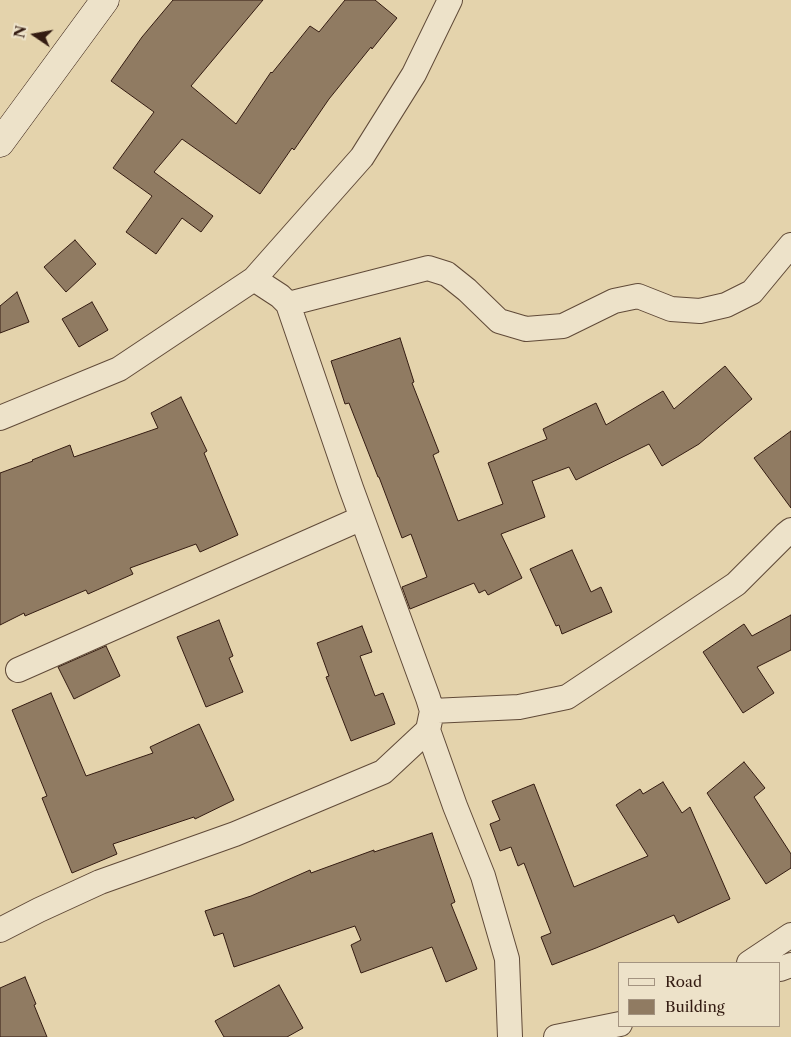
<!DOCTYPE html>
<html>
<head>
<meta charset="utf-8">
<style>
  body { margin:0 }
  #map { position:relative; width:791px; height:1037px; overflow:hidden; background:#e4d3ac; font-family:"Libre Caslon Text",serif }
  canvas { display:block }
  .legend { position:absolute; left:618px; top:962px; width:162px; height:65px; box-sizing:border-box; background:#ede2c9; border:1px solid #a39380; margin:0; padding:6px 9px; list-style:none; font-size:15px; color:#341c12 }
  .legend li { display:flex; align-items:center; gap:10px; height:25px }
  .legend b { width:25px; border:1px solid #a39380 }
  .north { position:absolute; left:10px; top:10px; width:50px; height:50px; -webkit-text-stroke:4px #ede2c9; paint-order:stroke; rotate:282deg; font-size:14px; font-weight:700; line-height:20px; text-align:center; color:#341c12 }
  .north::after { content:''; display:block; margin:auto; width:18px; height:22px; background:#341c12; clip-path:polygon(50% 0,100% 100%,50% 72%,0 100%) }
</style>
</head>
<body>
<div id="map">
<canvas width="791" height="1037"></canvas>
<ul class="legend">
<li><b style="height:6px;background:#ede2c9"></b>Road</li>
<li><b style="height:14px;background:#907b62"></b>Building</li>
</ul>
<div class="north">N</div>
</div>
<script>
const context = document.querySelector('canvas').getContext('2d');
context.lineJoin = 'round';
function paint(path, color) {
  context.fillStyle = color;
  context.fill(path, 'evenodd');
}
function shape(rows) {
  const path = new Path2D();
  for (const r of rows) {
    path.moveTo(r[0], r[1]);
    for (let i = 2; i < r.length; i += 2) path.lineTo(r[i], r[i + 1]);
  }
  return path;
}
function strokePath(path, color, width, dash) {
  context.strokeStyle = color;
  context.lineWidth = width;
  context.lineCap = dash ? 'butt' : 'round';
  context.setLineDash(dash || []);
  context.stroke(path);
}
const building = shape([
  [173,0,263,0,191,86,236,124,271,72,272,73,310,26,319,32,345,0,375,0,397,18,372,49,371,47,329,99,294,150,292,148,260,194,182,139,154,172,213,216,201,232,182,218,156,254,126,232,152,196,113,168,154,112,111,81,142,37,173,0],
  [75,240,96,264,66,292,44,267,75,240],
  [17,292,29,322,0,333,0,306,17,292],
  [92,302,108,330,79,347,62,319,92,302],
  [400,338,414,382,412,383,439,452,433,455,458,521,503,504,488,463,547,439,543,429,596,403,606,425,663,391,674,409,725,366,752,399,699,444,662,466,649,444,576,480,569,467,532,481,545,517,501,534,522,578,488,595,485,590,479,593,474,583,410,609,402,587,427,577,411,534,402,538,379,477,378,477,349,403,345,404,331,361,400,338],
  [181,397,207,451,204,453,238,535,200,552,196,544,130,568,133,574,88,594,86,590,25,616,24,613,0,625,0,473,33,461,32,460,70,445,74,457,158,428,151,413,181,397],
  [791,431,791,508,754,458,791,431],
  [572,550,591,592,601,587,612,612,562,634,559,625,556,626,530,569,572,550],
  [791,615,791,650,757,667,774,693,743,713,703,652,744,624,752,636,791,615],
  [219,620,233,656,229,658,243,692,206,707,177,637,219,620],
  [362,626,372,652,360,656,375,696,383,693,395,724,351,741,326,677,329,676,317,643,362,626],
  [106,646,120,676,74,699,58,667,106,646],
  [51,693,86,776,153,753,150,747,199,724,234,800,195,819,194,817,113,844,117,854,72,873,42,798,47,796,12,710,51,693],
  [744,762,765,788,754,797,791,854,791,868,766,884,707,793,744,762],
  [663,782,682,813,690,807,730,899,678,923,674,915,596,948,552,965,541,937,551,933,524,863,518,866,511,847,500,851,490,824,500,820,492,801,534,784,574,887,648,856,616,805,640,789,643,794,663,782],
  [432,833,455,902,451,904,477,969,446,982,432,947,361,973,351,945,361,940,355,926,234,967,223,933,214,936,205,911,251,896,310,870,311,873,374,850,374,852,432,833],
  [25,977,36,1004,34,1005,47,1037,0,1037,0,988,25,977],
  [279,985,303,1028,287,1037,224,1037,215,1021,279,985]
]);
paint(building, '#907b62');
strokePath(building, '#341c12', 1);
const street = shape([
  [254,279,280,296,288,304,428,268,447,274,467,290,499,321,526,329,563,326,614,301,638,296,671,309,700,311,726,305,752,292,791,245],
  [288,304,351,488,428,698,432,711,428,730,455,806,483,876,507,959,510,1037],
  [0,418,119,369,254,279,362,157,414,74,450,0],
  [18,670,362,518],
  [432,711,519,707,567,697,736,584,786,534,791,530],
  [0,930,39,910,100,882,235,834,383,772,428,730],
  [749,963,791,935],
  [780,969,791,965],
  [556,1037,620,1024]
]);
const secondary = shape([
  [0,143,105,0]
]);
strokePath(street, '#604a38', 26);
strokePath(secondary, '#341c12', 29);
strokePath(street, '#ede2c9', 24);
strokePath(secondary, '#ede2c9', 28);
</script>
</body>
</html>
